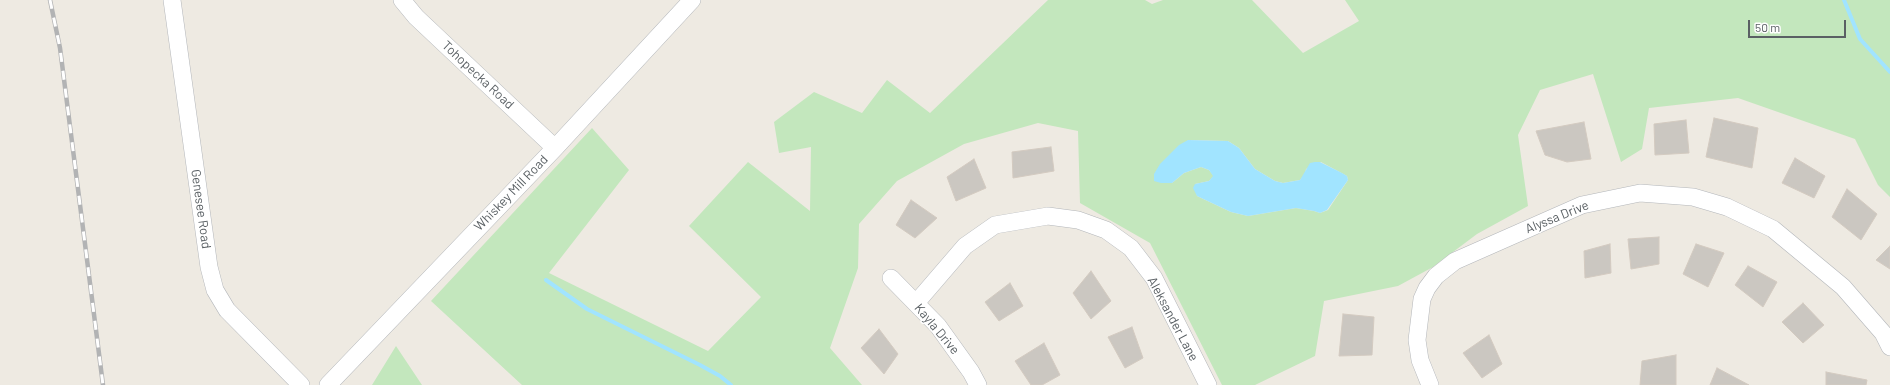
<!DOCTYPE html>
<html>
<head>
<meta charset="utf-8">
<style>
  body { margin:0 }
  #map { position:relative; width:1890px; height:385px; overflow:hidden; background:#eeeae2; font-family:Barlow,sans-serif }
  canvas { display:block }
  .scale { position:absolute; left:1748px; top:20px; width:98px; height:18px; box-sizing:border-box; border:2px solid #5a6064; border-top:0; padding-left:5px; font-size:12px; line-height:14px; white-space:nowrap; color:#5a6064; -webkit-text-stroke:3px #fff; paint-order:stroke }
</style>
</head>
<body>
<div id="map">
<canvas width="1890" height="385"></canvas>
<div class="scale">50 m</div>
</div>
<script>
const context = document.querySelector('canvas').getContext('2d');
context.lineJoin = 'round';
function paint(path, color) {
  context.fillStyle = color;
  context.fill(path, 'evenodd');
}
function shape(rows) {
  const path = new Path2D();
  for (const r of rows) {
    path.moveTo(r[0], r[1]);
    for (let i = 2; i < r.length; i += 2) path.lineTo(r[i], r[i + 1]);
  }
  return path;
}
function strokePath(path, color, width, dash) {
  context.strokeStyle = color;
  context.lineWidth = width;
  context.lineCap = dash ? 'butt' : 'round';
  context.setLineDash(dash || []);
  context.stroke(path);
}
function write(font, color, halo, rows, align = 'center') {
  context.font = font + ' Barlow,sans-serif';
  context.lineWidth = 3;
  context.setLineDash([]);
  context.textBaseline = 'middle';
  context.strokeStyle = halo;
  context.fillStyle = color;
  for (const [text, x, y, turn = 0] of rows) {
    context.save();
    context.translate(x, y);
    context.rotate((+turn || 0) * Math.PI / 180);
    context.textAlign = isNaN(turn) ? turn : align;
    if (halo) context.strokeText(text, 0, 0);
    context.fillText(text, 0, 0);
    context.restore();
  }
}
paint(shape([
  [1048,0,1145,0,1152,4,1163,0,1252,0,1303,53,1359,21,1345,0,1890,0,1890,197,1878,185,1855,139,1738,98,1649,108,1642,149,1621,162,1593,74,1540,90,1518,135,1528,206,1477,234,1433,267,1398,286,1324,301,1315,356,1255,385,1222,385,1150,243,1080,203,1078,131,1038,123,964,144,897,181,859,224,858,268,830,348,862,385,522,385,431,301,592,128,629,170,549,273,708,351,761,297,689,226,748,162,810,211,811,147,779,153,774,122,814,92,862,113,887,80,930,113],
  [1188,140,1228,141,1239,148,1255,169,1275,181,1283,183,1300,180,1305,175,1306,169,1321,162,1347,176,1348,180,1328,210,1320,213,1314,211,1296,208,1248,216,1231,212,1197,196,1195,184,1209,181,1214,176,1209,170,1201,167,1184,173,1172,183],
  [396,346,422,385,372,385]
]), '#c3e7bd');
paint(shape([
  [1188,140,1228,141,1239,148,1255,169,1275,181,1283,183,1300,180,1310,163,1315,162,1320,162,1342,173,1347,176,1348,180,1327,210,1320,213,1314,211,1296,208,1248,216,1231,212,1197,196,1193,188,1195,184,1209,181,1213,176,1209,170,1201,167,1184,173,1172,183,1161,183,1154,181,1154,174,1160,164,1179,145]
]), '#a1e4ff');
strokePath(shape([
  [1844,0,1860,39,1890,72],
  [546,280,587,309,700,365,720,376,731,385]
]), '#a1e4ff', 4);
const building = shape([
  [1714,118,1758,128,1752,168,1706,157,1714,118],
  [1686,120,1689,153,1655,155,1654,124,1686,120],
  [1584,122,1591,159,1567,162,1545,155,1536,131,1584,122],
  [1051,147,1054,171,1013,178,1012,152,1051,147],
  [1795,158,1825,176,1814,198,1782,183,1795,158],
  [974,159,986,188,956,201,947,177,974,159],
  [1847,189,1877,214,1861,240,1832,217,1847,189],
  [911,200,937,218,915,238,896,225,911,200],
  [1659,237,1659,264,1631,269,1628,239,1659,237],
  [1610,244,1611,273,1585,278,1584,251,1610,244],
  [1696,244,1724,253,1708,287,1683,274,1696,244],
  [1890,246,1890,269,1876,260,1890,246],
  [1748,266,1777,282,1763,307,1735,285,1748,266],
  [1091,271,1111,301,1091,319,1073,293,1091,271],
  [1010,283,1023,306,999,321,985,302,1010,283],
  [1803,303,1824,325,1803,343,1782,322,1803,303],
  [1343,314,1374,317,1372,355,1339,356,1343,314],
  [1132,327,1143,358,1125,368,1108,337,1132,327],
  [879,329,898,354,884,374,861,348,879,329],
  [1489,335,1502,364,1482,378,1463,353,1489,335],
  [1044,343,1060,375,1042,385,1031,385,1015,361,1044,343],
  [1676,355,1676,385,1640,385,1642,361,1676,355],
  [1717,368,1749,385,1710,385,1717,368],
  [1826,372,1867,380,1866,385,1826,385,1826,372]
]);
paint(building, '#cbc7c1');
strokePath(building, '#d3cac0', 1);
const minor = shape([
  [172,0,209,267,215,290,227,310,301,385],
  [402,0,416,17,555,148],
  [891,278,938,326,971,372,978,385],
  [916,303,965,246,995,225,1048,216,1078,220,1106,230,1131,248,1154,278,1208,385],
  [328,385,555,148,692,0],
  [1430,385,1420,360,1417,340,1422,299,1427,288,1436,276,1455,261,1582,205,1640,193,1693,197,1727,207,1773,229,1843,287,1883,333,1890,347]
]);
strokePath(minor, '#b3b6ba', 18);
strokePath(minor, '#fff', 17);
const rail = shape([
  [50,0,60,48,103,385]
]);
strokePath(rail, '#b2b3b4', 4.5);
strokePath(rail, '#fff', 3, [9]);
write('13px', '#5a6064', '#fff', [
  ["Tohopecka Road",478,75,43],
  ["Whiskey Mill Road",511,193,-46],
  ["Genesee Road",201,209,82],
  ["Alyssa Drive",1557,217,-22],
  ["Aleksander Lane",1173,319,62],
  ["Kayla Drive",937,329,50]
]);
</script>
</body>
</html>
